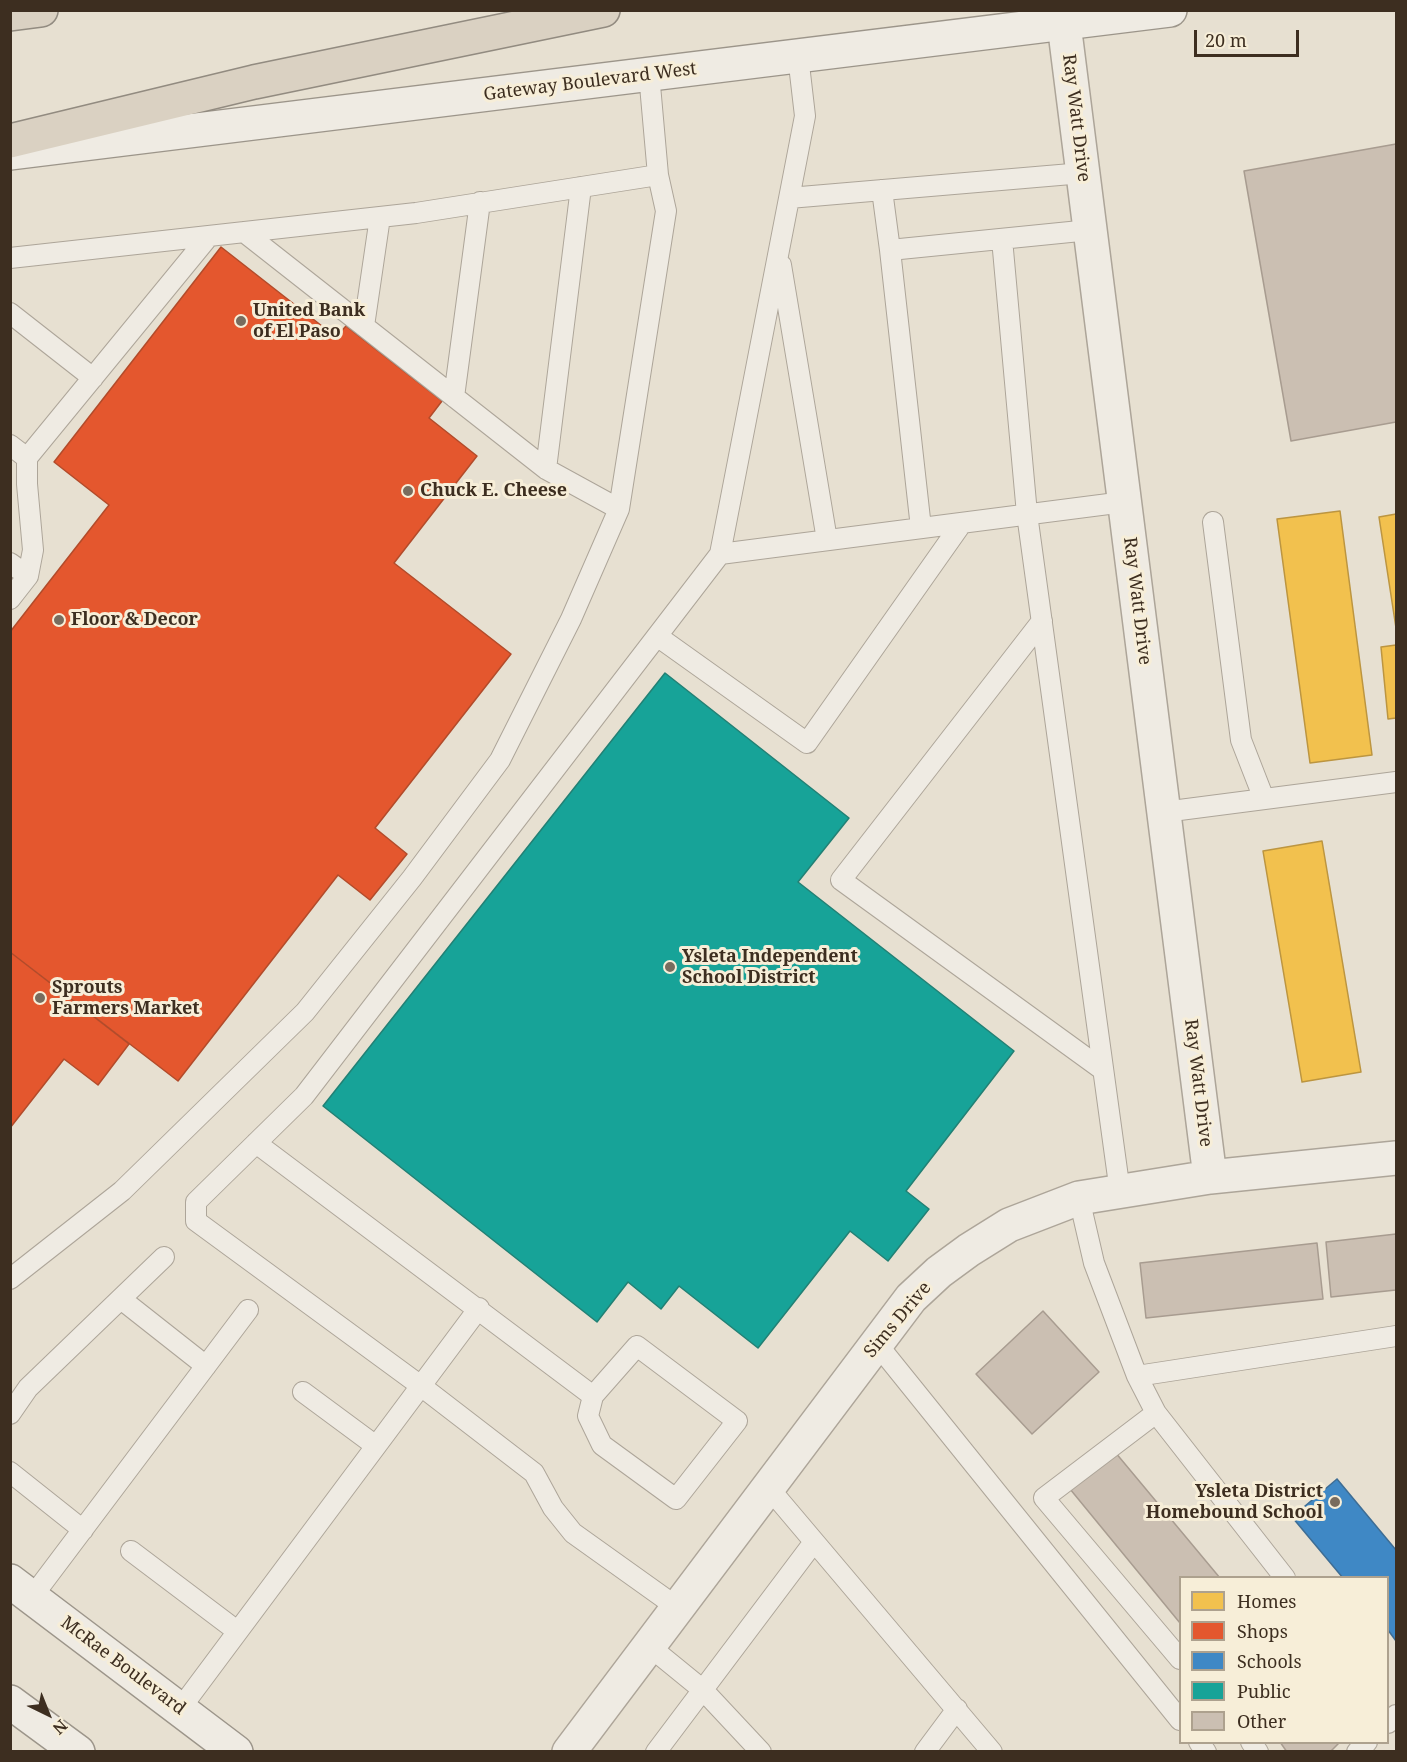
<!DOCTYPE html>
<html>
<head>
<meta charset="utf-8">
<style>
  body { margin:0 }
  #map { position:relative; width:1407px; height:1762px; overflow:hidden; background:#e7e0d1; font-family:"Noto Serif",serif }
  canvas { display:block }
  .frame { position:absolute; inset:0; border:12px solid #3d2e20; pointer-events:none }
  .legend { position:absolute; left:1179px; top:1576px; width:210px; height:168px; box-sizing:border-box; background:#f7eed8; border:2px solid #ada18e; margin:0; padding:8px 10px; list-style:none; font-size:18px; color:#3d2e20 }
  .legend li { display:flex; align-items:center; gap:12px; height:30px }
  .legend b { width:30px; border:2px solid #ada18e }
  .north { position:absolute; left:18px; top:1684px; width:60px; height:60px; -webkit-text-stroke:4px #f7eed8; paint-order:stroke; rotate:137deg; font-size:16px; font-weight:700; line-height:24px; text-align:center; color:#3d2e20 }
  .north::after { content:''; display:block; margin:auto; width:21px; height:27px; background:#3d2e20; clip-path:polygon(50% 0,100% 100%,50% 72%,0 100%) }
  .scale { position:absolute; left:1194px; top:30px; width:105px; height:27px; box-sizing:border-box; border:3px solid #3d2e20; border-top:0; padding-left:8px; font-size:18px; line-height:21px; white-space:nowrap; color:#3d2e20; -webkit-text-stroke:4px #f7eed8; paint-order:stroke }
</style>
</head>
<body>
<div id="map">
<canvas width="1407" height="1762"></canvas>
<div class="frame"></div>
<ul class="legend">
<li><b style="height:16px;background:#f2c14e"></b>Homes</li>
<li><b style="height:16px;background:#e4572e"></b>Shops</li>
<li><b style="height:16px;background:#3f88c5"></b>Schools</li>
<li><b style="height:16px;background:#17a398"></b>Public</li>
<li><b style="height:16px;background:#cbbfb2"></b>Other</li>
</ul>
<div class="north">N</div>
<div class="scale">20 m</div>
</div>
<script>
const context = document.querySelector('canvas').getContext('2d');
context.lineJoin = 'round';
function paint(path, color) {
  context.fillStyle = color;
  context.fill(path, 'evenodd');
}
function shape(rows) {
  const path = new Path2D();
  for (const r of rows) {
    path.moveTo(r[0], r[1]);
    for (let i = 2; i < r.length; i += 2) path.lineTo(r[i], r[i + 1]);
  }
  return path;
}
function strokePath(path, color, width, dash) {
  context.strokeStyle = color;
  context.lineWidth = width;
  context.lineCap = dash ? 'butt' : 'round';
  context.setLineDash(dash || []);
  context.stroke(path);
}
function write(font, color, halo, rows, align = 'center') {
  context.font = font + ' "Noto Serif",serif';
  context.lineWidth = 6;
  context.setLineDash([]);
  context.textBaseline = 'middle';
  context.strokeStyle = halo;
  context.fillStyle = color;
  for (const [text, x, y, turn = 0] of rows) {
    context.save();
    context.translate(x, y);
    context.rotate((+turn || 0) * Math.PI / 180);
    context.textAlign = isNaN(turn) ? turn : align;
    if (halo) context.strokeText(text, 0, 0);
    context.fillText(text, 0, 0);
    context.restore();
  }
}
const homes = shape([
  [1340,511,1372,755,1310,763,1277,519,1340,511],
  [1396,514,1396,628,1379,517,1396,514],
  [1396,645,1396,718,1388,719,1381,647,1396,645],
  [1322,841,1361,1072,1302,1082,1263,851,1322,841]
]);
paint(homes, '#f2c14e');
strokePath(homes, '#bc9540', 1.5);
const shops = shape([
  [221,247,336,337,346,326,442,401,429,418,477,456,394,563,511,654,375,828,407,854,370,900,338,875,178,1081,10,952,10,632,109,505,54,462,221,247],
  [10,952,129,1044,98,1085,64,1059,10,1128,10,952]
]);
paint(shops, '#e4572e');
strokePath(shops, '#b24b2a', 1.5);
const schools = shape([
  [1337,1479,1396,1550,1396,1641,1388,1630,1388,1578,1343,1578,1292,1517,1337,1479]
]);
paint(schools, '#3f88c5');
strokePath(schools, '#3e6d94', 1.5);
const public = shape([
  [665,673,849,818,798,882,1014,1051,906,1191,929,1209,888,1261,850,1231,758,1348,679,1286,661,1309,628,1282,597,1322,323,1106,665,673]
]);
paint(public, '#17a398');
strokePath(public, '#228074', 1.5);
const building = shape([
  [1396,144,1396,422,1291,441,1244,171,1396,144],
  [1396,1234,1396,1290,1331,1297,1326,1242,1396,1234],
  [1317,1243,1323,1299,1146,1318,1140,1263,1317,1243],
  [1043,1311,1099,1372,1032,1434,976,1374,1043,1311],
  [1115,1452,1220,1578,1180,1578,1180,1623,1070,1489,1115,1452],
  [1280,1742,1340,1742,1330,1752,1287,1752,1280,1742]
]);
paint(building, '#cbbfb2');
strokePath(building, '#a89c90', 1.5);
const service = shape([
  [882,190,890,250],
  [789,198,1083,173],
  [244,232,546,469,619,509,666,211,658,175],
  [1002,239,1027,514,1120,1192],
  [10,258,416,213,658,175,649,74],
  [781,265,827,540],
  [10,313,93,378],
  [364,326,380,217],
  [454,397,480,202],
  [10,445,27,458],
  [546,469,581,187],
  [1213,522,1241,740,1264,799],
  [921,528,890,250,1090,230],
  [720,554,805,116,798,56],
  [10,563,28,576],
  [10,599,28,576,33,550,27,484,27,458,209,236],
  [1042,621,841,880,1103,1070],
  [657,636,807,743,962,523],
  [1164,812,1396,782],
  [256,1143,593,1396,588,1416,602,1445,676,1499,737,1421,637,1346,593,1396],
  [1079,1198,1094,1263,1137,1376,1156,1413,1285,1578],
  [10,1279,122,1191,305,1012,412,878,500,760,571,619,619,509],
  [121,1299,206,1366],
  [877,1344,1180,1720],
  [1137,1376,1396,1336],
  [303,1392,376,1446],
  [1156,1413,1044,1498,1180,1659],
  [10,1414,28,1388,164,1257],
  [10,1472,83,1530],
  [768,1487,992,1752],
  [131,1551,237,1631],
  [32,1597,248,1310],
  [678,1608,573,1533,553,1508,534,1473,421,1386,196,1221,196,1202,304,1096,720,554,1124,502],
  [649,1646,703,1690,761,1752],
  [180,1709,479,1308],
  [1388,1723,1396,1715],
  [1199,1742,1206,1752],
  [1251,1742,1258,1752],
  [656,1752,814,1542],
  [925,1752,957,1709],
  [1357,1752,1367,1742]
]);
const minor = shape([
  [1064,24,1210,1177],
  [569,1752,911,1298,939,1272,969,1250,1009,1225,1079,1198,1210,1177,1396,1158]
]);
const secondary = shape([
  [10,153,1170,10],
  [10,1581,236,1752],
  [10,1702,78,1752]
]);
const motorway = shape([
  [10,14,41,10],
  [10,141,254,82,603,10]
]);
strokePath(service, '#ada599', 22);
strokePath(minor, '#ada599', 36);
strokePath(secondary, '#9c958a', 36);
strokePath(motorway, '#928b80', 36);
strokePath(service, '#efebe3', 20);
strokePath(minor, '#efebe3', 33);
strokePath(secondary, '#efebe3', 33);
strokePath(motorway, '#dad1c2', 33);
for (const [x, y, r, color] of [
  [241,321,6,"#786c5e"],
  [408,491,6,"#786c5e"],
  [59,620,6,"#786c5e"],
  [670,967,6,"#786c5e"],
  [40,998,6,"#786c5e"],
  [1335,1502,6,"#786c5e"]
]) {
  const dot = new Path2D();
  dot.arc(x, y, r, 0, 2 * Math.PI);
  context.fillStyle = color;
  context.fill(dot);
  strokePath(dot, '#f7eed8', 2);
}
write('18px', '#3d2e20', '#f7eed8', [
  ["Gateway Boulevard West",590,82,-7],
  ["Ray Watt Drive",1076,118,83],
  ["Ray Watt Drive",1137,601,83],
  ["Ray Watt Drive",1198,1083,83],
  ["Sims Drive",898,1320,-50],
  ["McRae Boulevard",123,1666,37]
]);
write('bold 18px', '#3d2e20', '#f7eed8', [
  ["United Bank",253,311],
  ["of El Paso",253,332],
  ["Chuck E. Cheese",420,491],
  ["Floor & Decor",71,620],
  ["Ysleta Independent",682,957],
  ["School District",682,978],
  ["Sprouts",52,988],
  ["Farmers Market",52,1009],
  ["Ysleta District",1323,1492,"right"],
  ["Homebound School",1323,1513,"right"]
], 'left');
</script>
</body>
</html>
